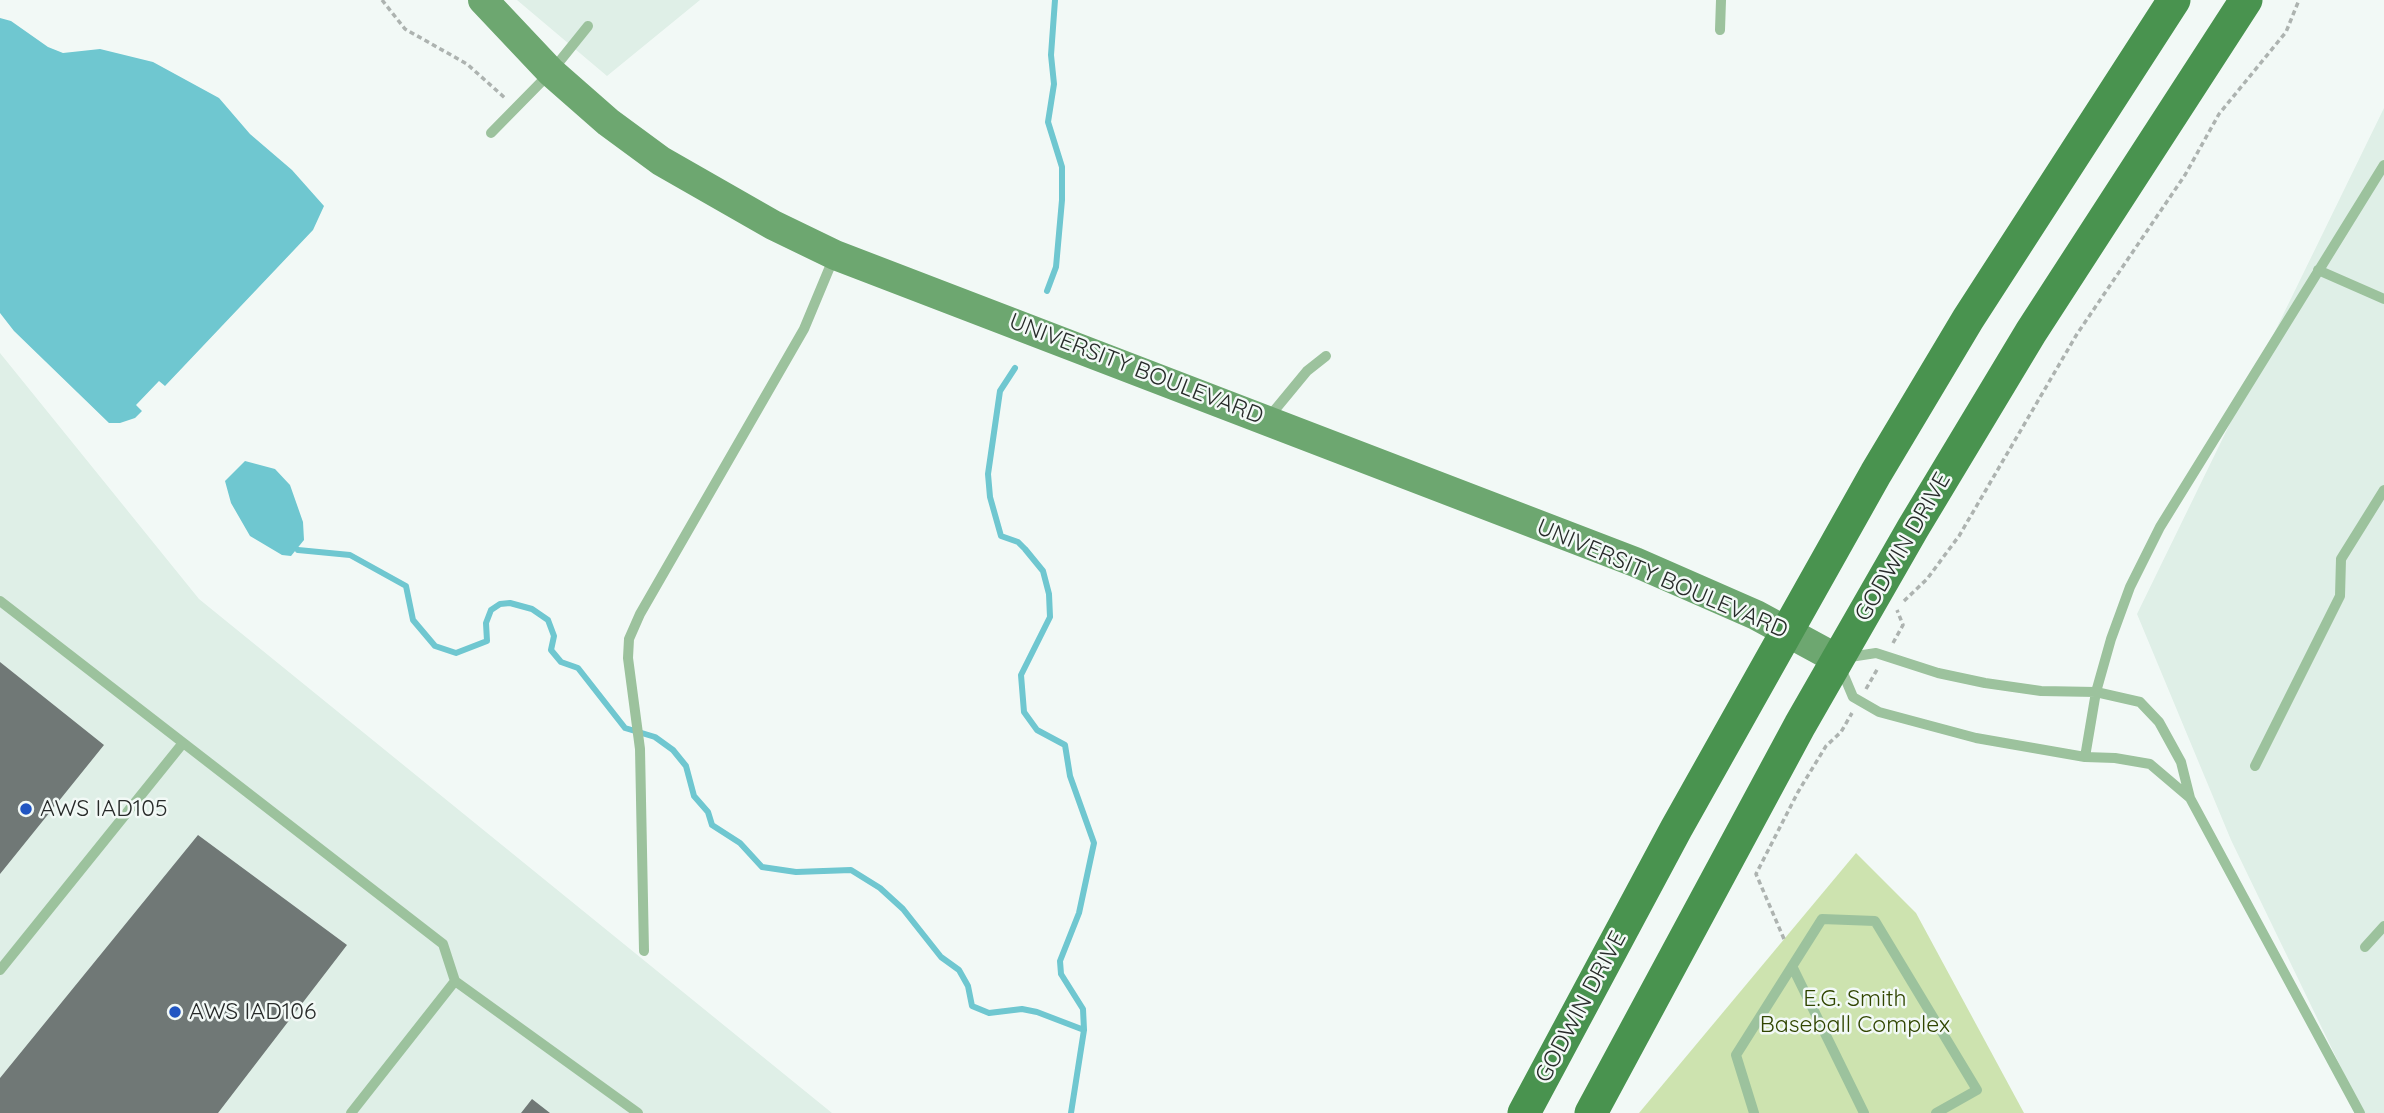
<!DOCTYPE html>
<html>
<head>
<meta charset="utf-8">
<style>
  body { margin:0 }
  canvas { display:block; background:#f2f9f6 }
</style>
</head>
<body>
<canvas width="2384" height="1113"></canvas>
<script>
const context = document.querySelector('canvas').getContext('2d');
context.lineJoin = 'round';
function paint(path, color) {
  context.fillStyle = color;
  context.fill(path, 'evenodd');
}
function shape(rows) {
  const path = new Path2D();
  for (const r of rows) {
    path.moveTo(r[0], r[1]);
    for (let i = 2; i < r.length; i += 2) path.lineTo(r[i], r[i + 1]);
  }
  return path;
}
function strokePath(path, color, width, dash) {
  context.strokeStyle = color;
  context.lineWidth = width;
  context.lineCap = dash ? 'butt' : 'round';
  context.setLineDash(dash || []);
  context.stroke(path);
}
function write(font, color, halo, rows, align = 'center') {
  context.font = font + ' Quicksand,sans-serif';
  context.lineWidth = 5;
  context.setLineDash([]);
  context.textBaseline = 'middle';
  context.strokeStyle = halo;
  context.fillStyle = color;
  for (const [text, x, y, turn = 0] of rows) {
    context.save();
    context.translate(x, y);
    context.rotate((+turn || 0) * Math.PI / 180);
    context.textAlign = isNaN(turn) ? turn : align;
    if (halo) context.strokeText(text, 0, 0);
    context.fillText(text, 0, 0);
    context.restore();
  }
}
paint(shape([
  [517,0,700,0,607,76],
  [2384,108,2384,1113,2363,1113,2231,840,2137,614],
  [0,353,199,599,832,1113,0,1113]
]), '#dfefe7');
paint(shape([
  [1856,853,1916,913,2024,1113,1639,1113]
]), '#cde3af');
paint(shape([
  [0,18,11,21,48,47,63,53,100,49,153,62,219,98,250,134,292,170,324,206,313,230,165,386,159,381,136,405,142,411,135,418,120,423,109,423,14,331,0,313],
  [245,461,275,469,290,485,303,522,304,540,291,556,282,555,250,536,231,503,225,481]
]), '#6fc7d0');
strokePath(shape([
  [1047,291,1056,267,1062,200,1062,167,1048,122,1054,84,1051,55,1055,0],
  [1015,368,1000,391,988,474,990,497,1001,536,1018,542,1025,549,1043,571,1049,594,1050,617,1021,675,1024,712,1037,730,1065,745,1070,776,1094,843,1079,913,1060,961,1061,974,1083,1009,1084,1030,1071,1113],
  [298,550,350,555,406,586,413,620,435,646,456,653,487,641,486,623,491,610,500,604,510,603,532,609,548,620,554,636,551,650,561,662,578,668,625,728,655,737,673,750,686,766,694,796,708,812,712,825,740,843,762,867,796,872,851,870,880,888,903,909,941,957,959,970,968,986,972,1006,989,1013,1022,1009,1037,1012,1084,1030]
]), '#6fc7d0', 6);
paint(shape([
  [0,662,104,745,0,874],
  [198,835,347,945,218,1113,0,1113,0,1078],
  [532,1099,550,1113,521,1113]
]), '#707876');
strokePath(shape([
  [382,0,405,29,467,64,505,98],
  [1904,601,1927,579,1959,536,2077,334,2185,175,2219,114,2286,32,2299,0],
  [1893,643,1903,625,1897,610],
  [1866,689,1878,668],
  [1784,939,1756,874,1798,792,1826,746,1841,732,1852,713]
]), '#adb3b0', 3.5, [5, 3.5]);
strokePath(shape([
  [1720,30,1721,0],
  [491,133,551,72,588,26],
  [2318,270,2384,299],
  [1269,417,1307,371,1326,356],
  [0,601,443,944,455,981,638,1113],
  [1876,653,1938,673,1985,683,2041,691,2096,692,2140,702,2159,722,2181,762,2190,798,2150,764,2115,758,2085,757,1976,738,1879,712,1853,697,1837,659,1876,653],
  [2085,757,2096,692,2111,639,2130,587,2160,527,2384,165],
  [2255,766,2340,596,2341,559,2384,490],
  [2190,798,2360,1113],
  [2365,947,2384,926],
  [644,951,640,749,628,658,629,639,640,614,804,329,834,257],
  [1792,966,1864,1113],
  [0,970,183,743],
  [351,1113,455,981],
  [1754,1113,1736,1055,1822,919,1875,921,1977,1090,1936,1113]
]), '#9cc29d', 10);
strokePath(shape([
  [483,0,551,72,608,122,661,161,773,225,835,255,1635,562,1756,615,1837,659]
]), '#6da770', 30);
strokePath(shape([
  [1524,1113,1676,829,1876,473,1968,319,2174,0],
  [1591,1113,1800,725,1913,528,2031,332,2246,0]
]), '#49934f', 33);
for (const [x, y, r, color] of [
  [26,809,7,"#2055c2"],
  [175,1012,7,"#2055c2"]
]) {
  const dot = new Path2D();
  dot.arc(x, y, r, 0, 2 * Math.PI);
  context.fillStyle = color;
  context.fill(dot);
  strokePath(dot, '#f2f9f6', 2.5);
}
write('23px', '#272a29', '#f2f9f6', [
  ["UNIVERSITY BOULEVARD",1136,369,21],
  ["GODWIN DRIVE",1903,547,-60],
  ["UNIVERSITY BOULEVARD",1662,579,23],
  ["GODWIN DRIVE",1581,1007,-62]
]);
write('23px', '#272a29', '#f2f9f6', [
  ["AWS IAD105",40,809],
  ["AWS IAD106",189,1012]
], 'left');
write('23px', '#304500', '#f2f9f6', [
  ["E.G. Smith",1855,999],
  ["Baseball Complex",1855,1025]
]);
</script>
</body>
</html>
